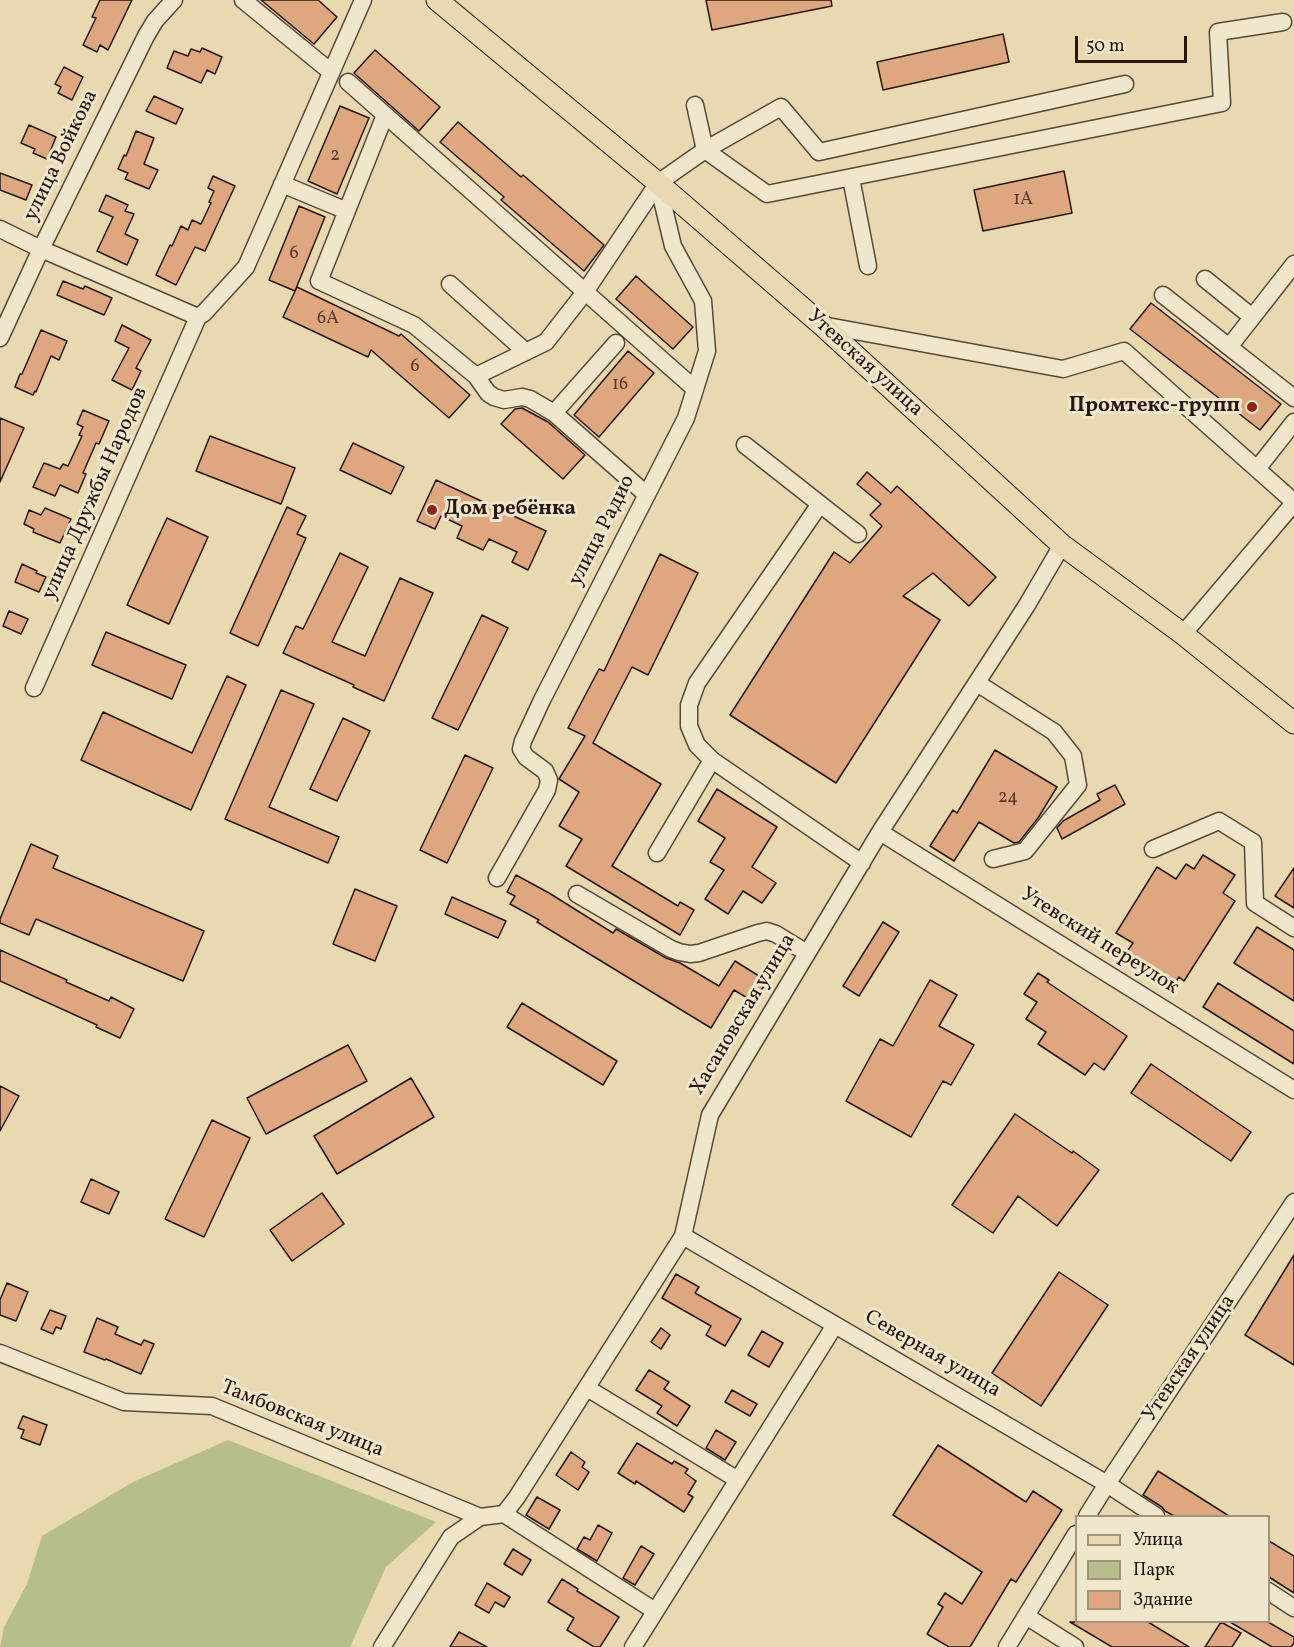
<!DOCTYPE html>
<meta charset="utf-8">
<style>
body{margin:0}
#map{position:relative;width:1294px;height:1647px;overflow:hidden;background:#e8d9b1;font-family:Vollkorn,serif}
canvas{display:block}
.legend{position:absolute;left:1075px;top:1515px;width:195px;height:108px;box-sizing:border-box;background:#f0e6cc;border:2px solid #a09380;margin:0;padding:8px 10px;list-style:none;font-size:18px;color:#29170f}
.legend li{display:flex;align-items:center;gap:12px;height:30px}
.legend b{width:30px;border:2px solid #a09380}
.scale{position:absolute;left:1075px;top:36px;width:112px;height:27px;box-sizing:border-box;border:3px solid #29170f;border-top:0;padding-left:8px;font-size:18px;line-height:21px;white-space:nowrap;color:#29170f;-webkit-text-stroke:4px #f0e6cc;paint-order:stroke}
</style>
<div id="map">
<canvas width="1294" height="1647"></canvas>
<ul class="legend">
<li><b style="height:8px;background:#e8d9b1"></b>Улица</li>
<li><b style="height:16px;background:#b6bf8c"></b>Парк</li>
<li><b style="height:16px;background:#dea780"></b>Здание</li>
</ul>
<div class="scale">50 m</div>
</div>
<script>
const ctx = document.querySelector('canvas').getContext('2d');
ctx.lineJoin = 'round';
function fill(path, color) {
  ctx.fillStyle = color;
  ctx.fill(path, 'evenodd');
}
function shape(rows) {
  const path = new Path2D();
  for (const r of rows) {
    path.moveTo(r[0], r[1]);
    for (let i = 2; i < r.length; i += 2) path.lineTo(r[i], r[i + 1]);
  }
  return path;
}
function strokePath(path, color, width, dash) {
  ctx.strokeStyle = color;
  ctx.lineWidth = width;
  ctx.lineCap = dash ? 'butt' : 'round';
  ctx.setLineDash(dash || []);
  ctx.stroke(path);
}
function label(font, color, halo, rows, align = 'center') {
  ctx.font = font + ' Vollkorn,serif';
  ctx.lineWidth = 6;
  ctx.setLineDash([]);
  ctx.textBaseline = 'middle';
  ctx.strokeStyle = halo;
  ctx.fillStyle = color;
  for (const [text, x, y, turn = 0] of rows) {
    ctx.save();
    ctx.translate(x, y);
    ctx.rotate((+turn || 0) * Math.PI / 180);
    ctx.textAlign = isNaN(turn) ? turn : align;
    if (halo) ctx.strokeText(text, 0, 0);
    ctx.fillText(text, 0, 0);
    ctx.restore();
  }
}
const green = shape([
 [228,1440,436,1522,386,1567,350,1647,0,1647,4,1627,27,1584,42,1536,133,1482]
]);
const building = shape([
 [100,0,132,0,108,50,100,45,97,52,83,45,96,18,92,17,100,0],
 [261,0,318,0,337,17,314,44,261,0],
 [706,0,831,0,832,6,712,30,706,0],
 [1003,34,1009,62,883,90,877,62,1003,34],
 [202,48,222,57,215,74,207,70,201,83,167,68,174,51,188,56,191,49,200,52,202,48],
 [375,50,440,107,419,131,354,73,375,50],
 [64,67,83,77,72,100,58,93,61,87,55,84,64,67],
 [154,96,183,109,176,124,146,111,154,96],
 [340,106,369,118,337,194,308,181,340,106],
 [458,122,521,177,523,175,604,245,584,271,501,200,504,197,440,142,458,122],
 [29,125,56,137,47,159,33,153,35,149,21,143,29,125],
 [136,131,154,138,144,164,158,170,149,189,125,179,128,173,118,169,124,155,126,156,136,131],
 [1064,171,1072,213,983,231,974,190,1064,171],
 [0,173,32,185,26,200,0,190,0,173],
 [213,176,235,186,205,251,195,247,176,285,156,275,170,245,172,246,181,226,188,230,192,220,201,224,211,203,209,202,214,191,208,188,213,176],
 [106,195,128,205,125,211,134,214,125,234,138,240,127,265,97,251,113,217,99,211,106,195],
 [299,206,325,217,295,291,269,280,299,206],
 [636,276,693,327,673,349,616,299,636,276],
 [63,281,83,289,85,286,112,298,104,315,57,295,63,281],
 [297,287,399,336,401,334,470,395,449,418,371,350,368,357,283,317,297,287],
 [1151,303,1281,404,1260,430,1130,329,1151,303],
 [122,325,151,340,136,368,141,371,132,390,112,380,129,348,115,341,122,325],
 [41,330,67,341,59,360,51,356,36,392,35,391,33,395,15,387,20,374,22,374,41,330],
 [628,351,654,373,599,437,574,415,628,351],
 [522,408,548,422,585,455,563,479,501,424,515,409,522,408],
 [83,410,109,421,99,444,96,443,83,473,86,474,78,493,60,485,55,496,33,487,44,463,60,469,63,464,68,466,82,436,79,435,83,427,77,424,83,410],
 [0,418,24,428,0,482,0,418],
 [210,436,295,468,281,504,196,471,210,436],
 [353,443,404,467,391,494,340,470,353,443],
 [867,472,891,493,897,486,996,577,969,606,933,573,903,596,940,620,836,783,730,715,834,552,850,563,882,526,870,515,881,504,857,484,867,472],
 [436,480,546,531,528,570,512,562,517,552,489,539,483,550,457,538,462,526,441,516,435,529,417,521,436,480],
 [287,507,306,516,297,534,306,538,258,646,230,633,287,507],
 [45,508,71,519,60,543,33,532,34,529,24,524,29,510,41,515,45,508],
 [167,518,208,537,169,624,127,605,167,518],
 [340,553,368,567,332,642,365,656,400,578,433,593,384,701,353,687,354,685,283,653,296,626,303,629,340,553],
 [660,554,698,573,648,675,632,667,593,743,661,784,612,866,678,906,680,902,694,910,680,935,566,866,582,839,559,826,579,792,559,779,585,736,568,728,599,669,604,671,660,554],
 [22,564,37,571,36,573,46,577,39,592,15,582,22,564],
 [9,611,28,619,21,634,3,626,9,611],
 [482,615,508,628,458,730,432,718,482,615],
 [106,632,186,665,172,699,92,665,106,632],
 [227,676,246,685,191,810,81,760,103,712,192,753,227,676],
 [281,690,314,704,269,807,339,837,328,863,225,819,281,690],
 [343,718,370,731,337,801,310,789,343,718],
 [995,750,1057,787,1038,818,1019,842,1014,843,979,822,954,861,930,846,953,810,957,813,995,750],
 [465,755,493,768,447,863,420,850,465,755],
 [1115,785,1125,804,1062,839,1057,828,1063,821,1100,800,1097,794,1115,785],
 [717,789,777,827,752,867,776,883,762,903,743,891,728,914,705,899,724,870,710,862,725,838,698,821,717,789],
 [31,844,58,856,53,868,204,931,183,981,36,919,29,935,0,923,0,919,31,844],
 [1203,855,1235,875,1223,893,1235,901,1184,981,1179,977,1175,983,1126,953,1133,943,1116,933,1157,867,1176,879,1186,864,1194,869,1203,855],
 [1294,868,1294,908,1275,896,1294,868],
 [516,875,549,893,613,933,616,929,666,958,680,963,719,986,735,961,767,981,754,1002,734,990,711,1028,537,922,539,920,510,904,515,896,507,892,516,875],
 [355,889,397,906,375,961,333,944,355,889],
 [452,897,506,921,498,938,445,914,452,897],
 [883,922,899,932,859,996,843,986,883,922],
 [1257,927,1294,950,1294,1001,1234,963,1257,927],
 [0,950,67,980,66,982,109,1001,111,997,134,1009,120,1038,96,1027,97,1025,0,981,0,950],
 [1038,973,1049,980,1047,982,1127,1036,1104,1070,1094,1063,1085,1075,1038,1044,1046,1032,1026,1019,1037,1002,1024,994,1038,973],
 [930,980,957,995,939,1026,974,1045,951,1085,943,1081,911,1137,846,1101,880,1039,893,1046,930,980],
 [1218,983,1294,1031,1294,1064,1203,1007,1218,983],
 [522,1003,617,1061,603,1085,507,1027,522,1003],
 [348,1045,367,1081,266,1134,247,1098,348,1045],
 [1151,1064,1251,1132,1231,1161,1131,1093,1151,1064],
 [411,1078,434,1117,337,1174,314,1136,411,1078],
 [0,1086,19,1096,0,1131,0,1086],
 [1015,1114,1072,1153,1073,1151,1099,1170,1057,1226,1018,1196,993,1233,952,1205,1015,1114],
 [212,1120,250,1138,204,1237,165,1219,212,1120],
 [91,1179,119,1192,109,1214,81,1202,91,1179],
 [322,1193,344,1224,292,1261,270,1230,322,1193],
 [1294,1255,1294,1365,1245,1335,1294,1255],
 [1059,1272,1108,1305,1041,1406,992,1373,1059,1272],
 [676,1274,699,1287,695,1293,741,1319,725,1346,706,1335,711,1326,662,1298,676,1274],
 [7,1283,28,1292,16,1321,0,1315,0,1300,7,1283],
 [50,1310,66,1316,61,1329,56,1327,53,1334,41,1329,50,1310],
 [97,1318,118,1327,115,1334,141,1345,144,1340,154,1344,141,1374,106,1359,105,1360,84,1352,97,1318],
 [661,1328,670,1335,661,1349,651,1342,661,1328],
 [762,1331,783,1343,769,1367,748,1355,762,1331],
 [649,1370,669,1382,664,1389,690,1406,677,1426,657,1413,662,1406,636,1390,649,1370],
 [732,1390,757,1404,750,1416,725,1402,732,1390],
 [23,1416,47,1425,40,1445,21,1438,24,1430,18,1428,23,1416],
 [716,1430,736,1442,725,1460,706,1448,716,1430],
 [637,1443,672,1464,674,1461,688,1469,685,1473,696,1481,688,1494,693,1497,684,1512,636,1481,635,1484,618,1473,637,1443],
 [938,1445,1026,1502,1033,1491,1062,1510,1016,1582,1011,1579,970,1647,949,1647,927,1634,943,1607,938,1604,945,1593,962,1604,982,1572,893,1515,938,1445],
 [571,1452,585,1462,582,1467,589,1472,578,1490,556,1475,571,1452],
 [1158,1471,1229,1516,1174,1516,1165,1511,1162,1507,1143,1495,1158,1471],
 [537,1497,560,1510,549,1529,526,1515,537,1497],
 [598,1525,612,1533,597,1561,577,1549,584,1537,590,1540,598,1525],
 [1269,1541,1294,1556,1294,1593,1269,1577,1269,1541],
 [641,1546,654,1554,635,1585,623,1578,641,1546],
 [513,1549,531,1560,522,1575,504,1564,513,1549],
 [562,1579,578,1589,577,1591,619,1617,600,1647,594,1647,567,1630,574,1618,548,1602,562,1579],
 [487,1583,510,1597,504,1607,495,1602,489,1613,475,1605,487,1583],
 [1070,1622,1148,1622,1189,1647,1112,1647,1070,1622],
 [1221,1622,1241,1633,1232,1647,1205,1647,1221,1622],
 [1230,1622,1268,1622,1294,1637,1294,1643,1291,1647,1272,1647,1230,1622],
 [459,1632,487,1647,450,1647,459,1632]
]);
const minor = shape([
 [243,0,331,72],
 [348,82,695,389],
 [1125,84,819,152,781,107,705,150,767,194,1222,103,1218,32,1283,22],
 [385,115,319,281,414,325,476,376,488,393,494,397,504,400,522,397,530,399,554,413],
 [851,178,868,266],
 [282,184,347,211],
 [0,229,41,249,198,317,204,313,246,267,363,0],
 [1205,279,1252,317],
 [450,284,526,352],
 [1163,295,1294,398],
 [822,325,1063,369,1124,351,1294,502],
 [0,338,41,249,146,36,155,21,174,0],
 [616,343,554,413,647,495],
 [1229,347,1294,264],
 [476,376,546,342,585,292,658,183,705,150,695,105],
 [745,445,858,534],
 [1257,469,1294,422],
 [820,504,697,683,689,705,689,726,697,745,712,760,862,863],
 [1183,634,1294,503],
 [977,683,1054,732,1073,756,1078,785,1025,851,993,859],
 [34,688,198,317],
 [880,832,1294,1090],
 [1153,849,1219,821,1253,842,1255,903,1294,928],
 [657,853,712,760],
 [497,878,547,790,549,780,545,771,526,757,521,749,523,741,542,700,686,418,707,351,703,301,673,246,658,183],
 [577,894,671,949,679,952,690,954,699,953,758,933,767,931,776,934,807,953],
 [683,1236,1107,1484,1156,1516],
 [0,1353,124,1402,212,1406,480,1517],
 [587,1388,738,1480],
 [504,1514,655,1611],
 [1087,1516,1107,1484,1294,1202],
 [1268,1591,1294,1608],
 [1026,1616,1075,1647],
 [382,1647,451,1537,480,1517,504,1514,517,1497,683,1236,710,1115,880,832,1027,605,1062,545],
 [633,1647,835,1325],
 [1007,1647,1076,1534]
]);
const major = shape([
 [437,0,658,183,822,325,1062,545,1183,634,1294,723]
]);
const markers = [
 [1252,407,6,"#8f2418"],
 [432,510,6,"#8f2418"]
];
const numberNames = [
 ["2",335,157],
 ["1А",1023,201],
 ["6",294,255],
 ["6А",328,320],
 ["6",415,368],
 ["16",620,386],
 ["24",1008,799]
];
const streetNames = [
 ["улица Войкова",62,156,-64],
 ["Утевская улица",864,364,42],
 ["улица Дружбы Народов",96,494,-66],
 ["улица Радио",603,531,-63],
 ["Утевский переулок",1099,942,32],
 ["Хасановская улица",744,1015,-59],
 ["Северная улица",932,1355,30],
 ["Утевская улица",1190,1359,-56],
 ["Тамбовская улица",302,1420,22]
];
const poiNames = [
 ["Промтекс-групп",1240,407],
 ["Дом ребёнка",444,510,"left"]
];
fill(green, '#b6bf8c');
fill(building, '#dea780');
strokePath(building, '#29170f', 1.5);
strokePath(minor, '#594838', 19);
strokePath(major, '#29170f', 23);
strokePath(minor, '#f0e6cc', 16);
strokePath(major, '#e8d9b1', 21);
for (const [x, y, r, color] of markers) {
  const dot = new Path2D();
  dot.arc(x, y, r, 0, 2 * Math.PI);
  ctx.fillStyle = color;
  ctx.fill(dot);
  strokePath(dot, '#f0e6cc', 2);
}
label('18px', '#563b2b', null, numberNames);
label('21px', '#29170f', '#f0e6cc', streetNames);
label('bold 21px', '#29170f', '#f0e6cc', poiNames, 'right');
</script>
